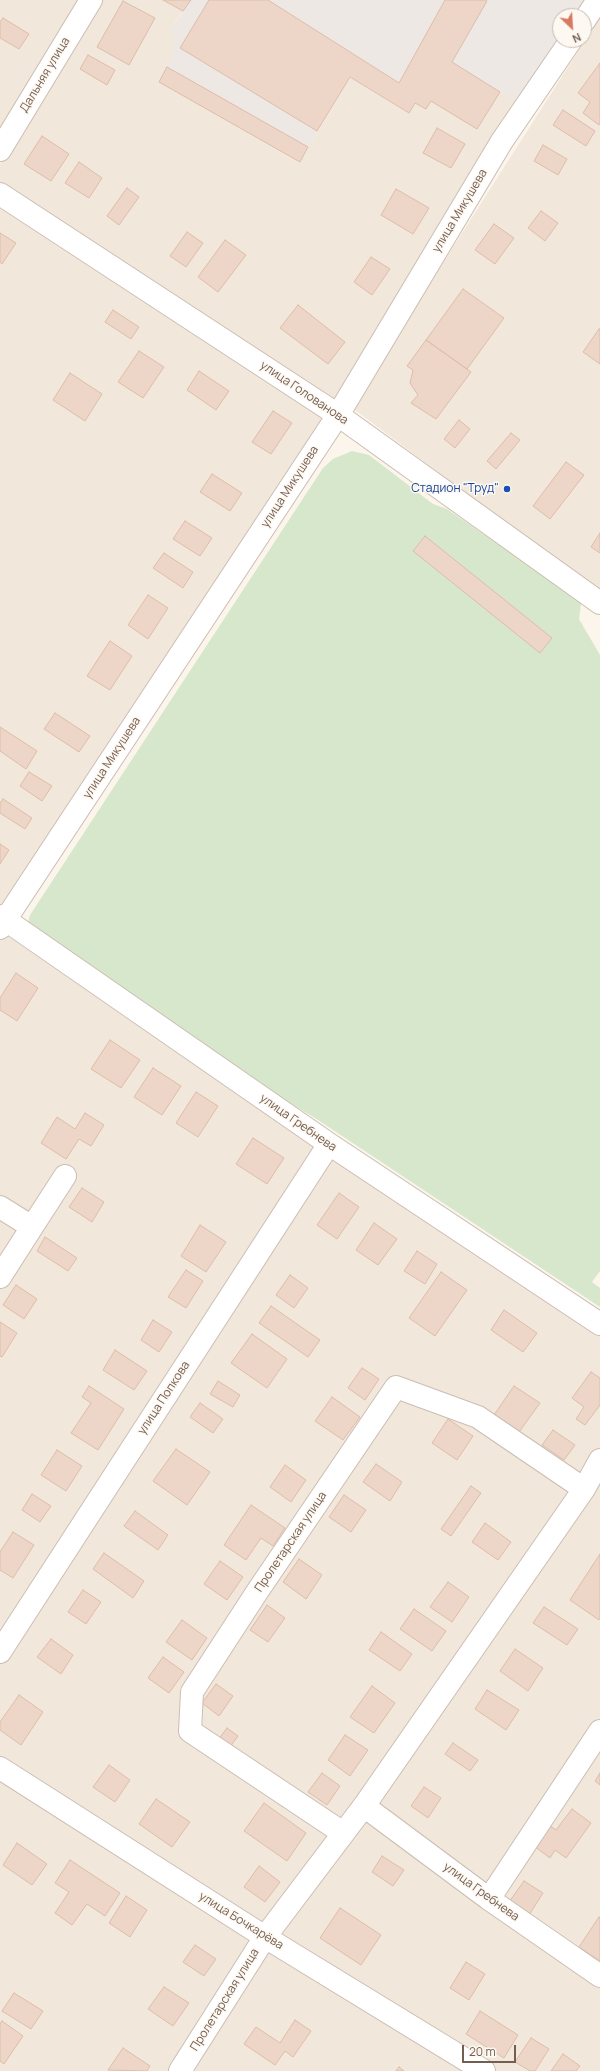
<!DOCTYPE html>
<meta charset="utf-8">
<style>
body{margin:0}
#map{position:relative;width:600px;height:2071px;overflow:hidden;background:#fbf5ec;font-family:Manrope,sans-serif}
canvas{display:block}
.north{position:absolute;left:552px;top:8px;width:40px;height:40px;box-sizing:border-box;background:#fdf9f2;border:1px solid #c6bbb2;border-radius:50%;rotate:155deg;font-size:11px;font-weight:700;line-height:16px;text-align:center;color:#745d51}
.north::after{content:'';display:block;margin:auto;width:14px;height:18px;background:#d67a60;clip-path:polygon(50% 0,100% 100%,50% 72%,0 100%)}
.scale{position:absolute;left:462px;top:2045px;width:54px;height:18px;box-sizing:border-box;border:2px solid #745d51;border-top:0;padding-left:5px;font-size:12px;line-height:14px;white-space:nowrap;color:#745d51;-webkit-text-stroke:3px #fdf9f2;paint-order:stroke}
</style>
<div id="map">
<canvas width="600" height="2071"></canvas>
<div class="north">N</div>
<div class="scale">20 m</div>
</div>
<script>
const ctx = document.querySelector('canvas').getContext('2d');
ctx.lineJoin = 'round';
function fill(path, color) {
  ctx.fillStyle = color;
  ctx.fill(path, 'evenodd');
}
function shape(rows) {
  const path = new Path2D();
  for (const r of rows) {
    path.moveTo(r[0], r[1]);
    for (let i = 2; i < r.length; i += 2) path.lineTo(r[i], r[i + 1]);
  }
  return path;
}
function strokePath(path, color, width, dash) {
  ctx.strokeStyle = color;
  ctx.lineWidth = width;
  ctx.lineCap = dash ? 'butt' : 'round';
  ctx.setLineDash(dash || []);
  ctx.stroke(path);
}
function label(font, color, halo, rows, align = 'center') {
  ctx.font = font + ' Manrope,sans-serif';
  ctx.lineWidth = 3;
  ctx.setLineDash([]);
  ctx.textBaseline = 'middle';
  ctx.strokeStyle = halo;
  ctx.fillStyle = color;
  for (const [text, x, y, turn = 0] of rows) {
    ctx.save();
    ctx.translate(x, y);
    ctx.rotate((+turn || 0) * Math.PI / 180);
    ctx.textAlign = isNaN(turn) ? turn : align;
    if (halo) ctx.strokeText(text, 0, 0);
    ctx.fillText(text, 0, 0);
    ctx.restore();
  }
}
const residential = shape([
 [0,0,85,0,0,142],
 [102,0,163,0,183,11,171,28,176,45,167,67,300,162,350,77,408,113,415,103,500,92,523,103,338,401,0,183,0,164],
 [600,17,600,593,351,407],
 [0,200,331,416,0,908],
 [5,924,325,1145,0,1648,0,1285,31,1223,0,1202,0,933],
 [329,1148,600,1329,600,1455,583,1485,479,1414,394,1385,190,1690,187,1732,339,1835,264,1933,0,1763,0,1660],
 [0,1209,28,1227,0,1271],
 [397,1390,477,1419,580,1490,343,1829,193,1730,196,1693],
 [600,1471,600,1973,368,1805],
 [0,1773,258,1938,169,2071,0,2071],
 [364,1809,600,1979,600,2071,492,2071,269,1935],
 [265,1942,471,2071,178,2071]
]);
const industrial = shape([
 [163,0,591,0,580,16,560,16,560,40,523,103,500,92,477,129,431,101,426,109,415,103,409,113,350,77,300,162,159,82,167,67,175,45,171,28,183,12]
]);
const green = shape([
 [352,451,369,455,433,504,447,509,574,597,582,597,579,619,600,655,600,1271,592,1282,600,1288,600,1307,318,1120,243,1074,28,922,30,915,323,468,333,459]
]);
const building = shape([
 [163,0,191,0,183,11,163,0],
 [209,0,268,0,399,83,445,0,485,0,487,1,452,62,500,92,477,129,431,101,426,109,415,103,409,113,350,77,317,131,180,48,209,0],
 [123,1,155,18,129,65,97,47,123,1],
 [3,18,29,34,19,49,0,38,0,22,3,18],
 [88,55,115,70,107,85,80,69,88,55],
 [600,63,600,123,599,125,583,113,590,102,578,93,600,63],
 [167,67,308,147,300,162,159,82,167,67],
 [563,110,595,131,586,146,553,125,563,110],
 [437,128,465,144,451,168,423,153,437,128],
 [42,136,69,154,51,181,24,164,42,136],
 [543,145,567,159,558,175,534,161,543,145],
 [79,162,102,178,89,198,65,183,79,162],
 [127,188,139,197,119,225,107,216,127,188],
 [396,189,429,208,413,234,381,215,396,189],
 [541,211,558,223,545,241,528,228,541,211],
 [494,224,514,238,495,264,475,250,494,224],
 [187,232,203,243,186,267,170,256,187,232],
 [0,233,16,243,2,264,0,262,0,233],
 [225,240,246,255,218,292,198,277,225,240],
 [371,257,390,269,372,295,354,282,371,257],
 [463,289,504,318,467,369,426,340,463,289],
 [298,305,345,342,328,364,280,328,298,305],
 [113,310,139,327,131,339,105,322,113,310],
 [599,329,600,329,600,364,583,352,599,329],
 [426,340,471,372,436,419,411,403,418,395,410,383,413,370,407,366,426,340],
 [139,351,164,367,143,398,118,382,139,351],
 [199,371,229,391,216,410,187,390,199,371],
 [70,373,102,394,85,421,53,400,70,373],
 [273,411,292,423,271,454,252,442,273,411],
 [459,420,470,429,455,448,444,439,459,420],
 [511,433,520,440,496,469,487,461,511,433],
 [566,462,584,475,550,519,533,506,566,462],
 [212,474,242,493,230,511,200,492,212,474],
 [185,521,212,538,200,556,173,539,185,521],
 [600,533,600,553,591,547,600,533],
 [425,536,552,638,540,653,413,551,425,536],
 [164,553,193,572,183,588,153,568,164,553],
 [148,595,168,608,148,639,128,625,148,595],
 [110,641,132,656,110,690,87,676,110,641],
 [55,713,90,736,79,752,44,729,55,713],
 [0,727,37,751,26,769,0,751,0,727],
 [29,772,52,786,42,801,20,786,29,772],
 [3,799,32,818,25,829,0,813,0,803,3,799],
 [0,844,9,850,0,864,0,844],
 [16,973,38,988,17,1021,0,1010,0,998,16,973],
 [110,1040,140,1060,121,1088,91,1069,110,1040],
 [153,1068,181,1086,162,1115,134,1097,153,1068],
 [196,1092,218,1106,198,1137,176,1123,196,1092],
 [85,1113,104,1125,91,1146,79,1139,66,1159,41,1143,57,1117,75,1129,85,1113],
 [253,1138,284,1158,267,1184,236,1164,253,1138],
 [82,1188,104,1202,92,1222,69,1207,82,1188],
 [339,1193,359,1207,337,1239,317,1225,339,1193],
 [374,1223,397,1239,378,1265,356,1250,374,1223],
 [200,1225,226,1242,206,1272,181,1256,200,1225],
 [45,1237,77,1258,68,1271,37,1251,45,1237],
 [417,1251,437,1264,425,1284,404,1271,417,1251],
 [186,1270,203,1281,186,1308,168,1297,186,1270],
 [441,1272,467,1290,435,1336,409,1318,441,1272],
 [290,1275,308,1288,294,1308,276,1295,290,1275],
 [16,1285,37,1299,24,1319,3,1305,16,1285],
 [271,1306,320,1340,308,1357,259,1323,271,1306],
 [504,1310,537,1333,523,1352,491,1330,504,1310],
 [153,1320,172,1332,159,1352,141,1340,153,1320],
 [0,1322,17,1333,2,1357,0,1356,0,1322],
 [252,1334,287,1359,267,1388,231,1363,252,1334],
 [115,1350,147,1371,134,1390,103,1370,115,1350],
 [362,1368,379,1379,365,1400,348,1388,362,1368],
 [591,1372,600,1378,600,1405,585,1425,576,1419,584,1407,572,1398,591,1372],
 [218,1381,240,1395,233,1407,210,1394,218,1381],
 [89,1386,124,1409,98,1450,71,1433,91,1403,82,1397,89,1386],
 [514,1386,540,1403,519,1432,494,1415,514,1386],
 [332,1397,360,1417,343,1440,315,1421,332,1397],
 [200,1403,223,1419,213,1433,190,1417,200,1403],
 [448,1419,473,1436,457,1460,432,1443,448,1419],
 [553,1430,575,1445,564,1460,542,1445,553,1430],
 [176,1449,210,1472,187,1505,153,1481,176,1449],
 [57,1450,82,1466,66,1491,41,1475,57,1450],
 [376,1464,402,1482,390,1501,363,1482,376,1464],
 [285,1465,306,1480,291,1502,270,1487,285,1465],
 [471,1486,481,1493,451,1536,441,1529,471,1486],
 [32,1494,51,1506,40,1522,22,1510,32,1494],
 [344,1495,366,1510,351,1532,329,1517,344,1495],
 [251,1505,285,1528,273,1546,261,1538,246,1560,224,1545,251,1505],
 [135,1511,168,1535,158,1550,124,1526,135,1511],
 [485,1523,511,1542,498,1560,472,1542,485,1523],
 [13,1532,34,1545,13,1578,0,1570,0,1552,13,1532],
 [104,1553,144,1581,133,1598,93,1569,104,1553],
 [600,1554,600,1618,599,1620,570,1600,600,1554],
 [299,1559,322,1575,306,1599,283,1582,299,1559],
 [220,1561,243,1577,227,1600,204,1584,220,1561],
 [448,1582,469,1597,452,1622,430,1607,448,1582],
 [83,1590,101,1602,86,1624,68,1612,83,1590],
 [267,1605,285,1618,268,1642,250,1630,267,1605],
 [544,1607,578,1629,567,1645,533,1623,544,1607],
 [414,1609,446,1631,432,1651,400,1629,414,1609],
 [182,1620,207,1638,192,1660,166,1642,182,1620],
 [381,1632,412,1654,400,1671,369,1650,381,1632],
 [51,1639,73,1655,61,1674,37,1657,51,1639],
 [515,1649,543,1668,528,1691,500,1671,515,1649],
 [163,1657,184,1672,169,1693,148,1678,163,1657],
 [216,1684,233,1696,219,1716,202,1703,216,1684],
 [372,1686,395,1703,374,1733,350,1717,372,1686],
 [487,1690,519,1710,506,1730,475,1709,487,1690],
 [19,1695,43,1712,21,1745,0,1730,0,1722,19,1695],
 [227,1728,238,1736,230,1747,218,1740,227,1728],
 [345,1735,368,1750,350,1776,328,1760,345,1735],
 [453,1743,478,1760,470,1771,445,1754,453,1743],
 [109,1765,130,1780,115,1802,93,1787,109,1765],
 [322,1773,340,1786,327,1805,308,1792,322,1773],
 [600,1773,600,1785,595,1781,600,1773],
 [424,1787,441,1798,428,1818,411,1806,424,1787],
 [156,1799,190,1822,172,1847,139,1824,156,1799],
 [264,1803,306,1833,287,1861,244,1831,264,1803],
 [572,1809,591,1823,566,1858,555,1850,550,1858,534,1846,549,1825,556,1830,572,1809],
 [17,1843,47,1864,32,1885,3,1865,17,1843],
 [382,1856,404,1870,393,1886,372,1872,382,1856],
 [70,1860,120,1893,105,1916,87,1904,72,1925,55,1913,69,1892,55,1883,70,1860],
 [259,1866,280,1882,265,1902,244,1887,259,1866],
 [524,1881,543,1893,529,1915,509,1902,524,1881],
 [126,1896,147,1910,130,1937,109,1923,126,1896],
 [340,1908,381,1935,361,1965,320,1938,340,1908],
 [599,1917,600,1918,600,1961,579,1947,599,1917],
 [195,1945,216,1959,204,1976,183,1962,195,1945],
 [466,1962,485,1974,469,2000,450,1988,466,1962],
 [164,1987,189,2003,173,2026,148,2009,164,1987],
 [14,1993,43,2011,31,2029,2,2011,14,1993],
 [480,2011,518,2035,504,2058,466,2034,480,2011],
 [295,2020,311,2031,293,2057,285,2051,275,2065,244,2044,256,2027,280,2043,295,2020],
 [2,2021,23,2036,4,2064,0,2061,0,2024,2,2021],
 [531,2038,549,2049,535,2071,530,2071,515,2062,531,2038],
 [123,2048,150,2066,147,2071,108,2070,123,2048],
 [563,2054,580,2066,576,2071,551,2071,563,2054],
 [399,2067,404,2071,396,2071,399,2067]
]);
const minor = shape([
 [584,21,598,0],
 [0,150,91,0],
 [0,194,338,415,600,603],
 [0,916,329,1144,600,1324],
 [0,928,338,415,502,141,571,40],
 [0,1207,32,1227,0,1277],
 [32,1227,65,1176],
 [0,1652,329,1144],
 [0,1768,265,1937,484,2071],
 [364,1806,489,1899,600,1976],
 [343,1833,190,1731,192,1692,257,1592,396,1387,478,1417,584,1489],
 [489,1899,600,1731],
 [180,2071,265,1937,364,1806,584,1489,600,1460]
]);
const markers = [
 [507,489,4,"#1a4fb4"]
];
const streetNames = [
 ["Дальняя улица",45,75,-59],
 ["улица Микушева",460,211,-59],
 ["улица Голованова",304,393,34],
 ["улица Микушева",290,487,-57],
 ["улица Микушева",112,758,-57],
 ["улица Гребнева",298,1123,35],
 ["улица Попкова",164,1398,-57],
 ["Пролетарская улица",291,1542,-56],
 ["улица Гребнева",481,1892,36],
 ["улица Бочкарёва",241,1921,32],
 ["Пролетарская улица",225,2000,-58]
];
const transitNames = [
 ["Стадион \"Труд\"",499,489]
];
fill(residential, '#f2e7db');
fill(industrial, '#ede8e4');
fill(green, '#d7e7cb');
fill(building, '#edd6c7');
strokePath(building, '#debda9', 1);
strokePath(minor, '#ccbdb2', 24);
strokePath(minor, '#fff', 22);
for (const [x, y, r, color] of markers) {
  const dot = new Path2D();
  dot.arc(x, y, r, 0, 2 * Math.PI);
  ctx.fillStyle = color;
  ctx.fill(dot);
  strokePath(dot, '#fdf9f2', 1.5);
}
label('12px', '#745d51', '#fdf9f2', streetNames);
label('12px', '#164399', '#fdf9f2', transitNames, 'right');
</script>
